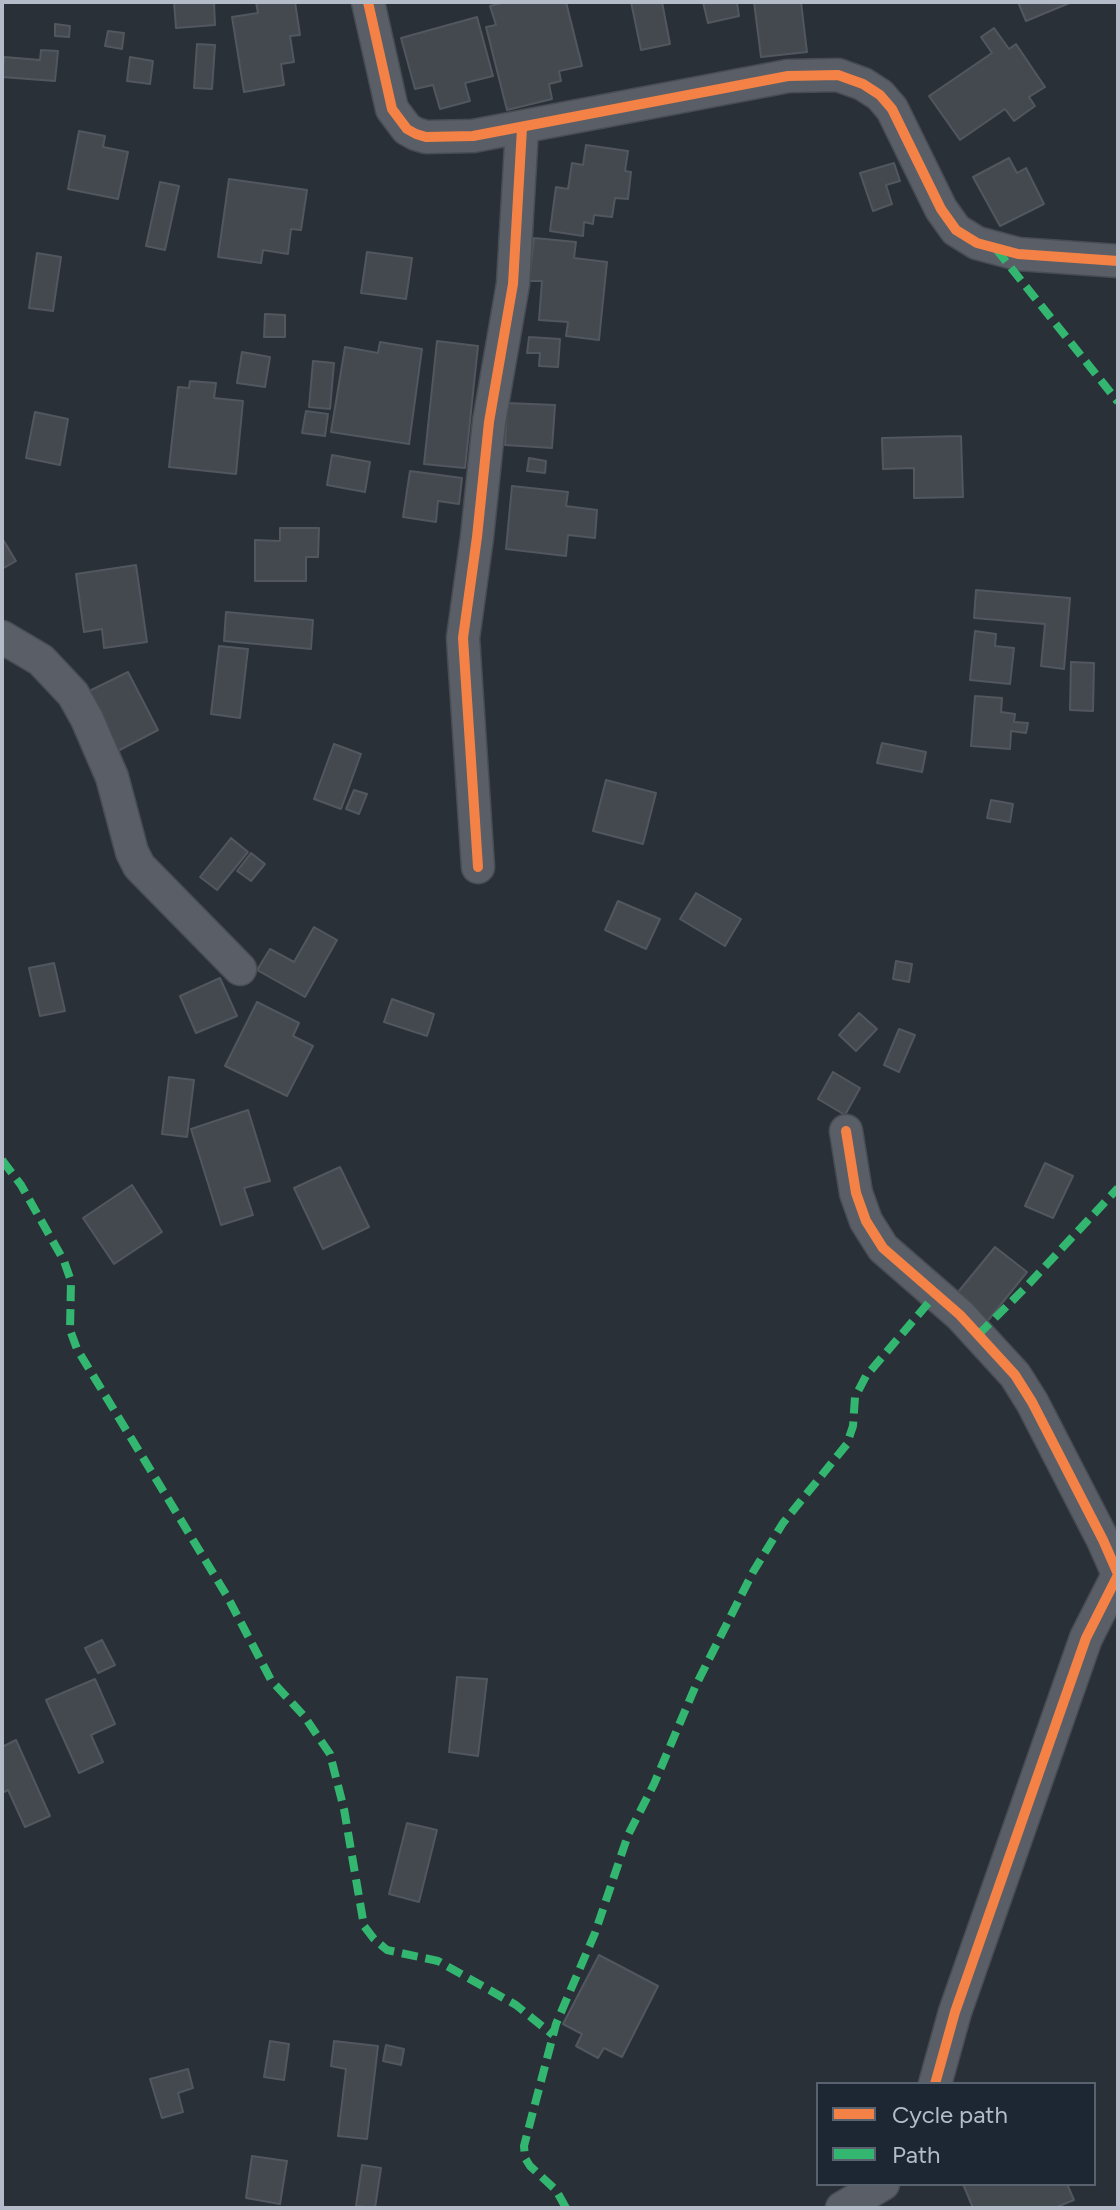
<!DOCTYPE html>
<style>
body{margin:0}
#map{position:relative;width:1120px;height:2210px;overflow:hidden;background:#2a3038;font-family:Figtree,sans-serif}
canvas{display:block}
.frame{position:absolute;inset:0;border:4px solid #b4bcc9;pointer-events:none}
.legend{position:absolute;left:816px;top:2082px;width:280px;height:104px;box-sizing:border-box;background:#1d2633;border:2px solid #59626f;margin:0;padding:10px 14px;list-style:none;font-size:24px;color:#b4bcc9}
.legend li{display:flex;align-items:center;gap:16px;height:40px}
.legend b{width:40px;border:2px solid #59626f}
</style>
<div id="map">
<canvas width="1120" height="2210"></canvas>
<div class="frame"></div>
<ul class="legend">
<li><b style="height:10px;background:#f48246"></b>Cycle path</li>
<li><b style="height:10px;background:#33b770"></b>Path</li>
</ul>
</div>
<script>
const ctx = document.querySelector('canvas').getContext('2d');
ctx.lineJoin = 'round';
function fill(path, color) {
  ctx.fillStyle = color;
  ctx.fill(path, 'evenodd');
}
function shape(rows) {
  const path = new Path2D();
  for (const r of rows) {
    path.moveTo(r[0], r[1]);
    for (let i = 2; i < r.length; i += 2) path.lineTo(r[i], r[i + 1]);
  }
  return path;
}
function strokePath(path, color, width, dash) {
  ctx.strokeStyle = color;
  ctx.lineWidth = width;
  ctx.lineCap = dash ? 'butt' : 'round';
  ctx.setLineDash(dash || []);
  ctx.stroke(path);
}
const building = shape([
 [174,2,214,2,215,25,176,28,174,2],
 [256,2,295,2,300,35,290,36,294,62,281,64,284,85,244,92,232,17,258,13,256,2],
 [506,2,566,2,582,66,559,71,561,81,549,84,552,99,507,110,486,27,496,25,490,6,506,2],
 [631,2,662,2,670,44,641,50,631,2],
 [703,2,739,2,737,3,739,16,708,23,703,2],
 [754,2,801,2,807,52,761,57,754,2],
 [1018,2,1072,2,1026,21,1018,2],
 [477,17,493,76,465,83,470,101,440,109,433,85,415,89,401,38,477,17],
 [55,24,70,26,69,37,55,36,55,24],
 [994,28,1009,49,1016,44,1045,87,1029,97,1035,106,1014,121,1005,109,960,140,929,96,992,53,981,37,994,28],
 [108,31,124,33,122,49,105,46,108,31],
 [197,44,215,45,212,89,194,88,197,44],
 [41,50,58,51,55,81,2,77,4,57,40,60,41,50],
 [130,57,153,61,150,84,127,81,130,57],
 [79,131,105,136,103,147,128,152,118,199,68,189,79,131],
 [586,145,628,151,625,171,631,172,628,199,615,198,612,217,594,215,593,224,584,222,583,236,550,231,556,187,568,189,572,163,583,165,586,145],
 [1009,158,1017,173,1026,168,1044,204,1000,226,973,177,1009,158],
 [894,163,900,181,886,185,892,204,873,211,860,173,894,163],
 [229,179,307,190,301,230,291,229,288,254,263,250,261,263,218,257,229,179],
 [160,182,179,186,165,250,146,246,160,182],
 [534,238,576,242,574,258,607,262,599,340,566,336,568,322,539,320,542,281,529,281,534,238],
 [367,252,412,258,406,299,361,293,367,252],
 [37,253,61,257,53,311,29,308,37,253],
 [265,314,285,315,285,337,264,337,265,314],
 [529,337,560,339,558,367,539,366,540,353,527,353,529,337],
 [437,341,478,346,465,468,424,464,437,341],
 [380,342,422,349,409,444,331,432,345,347,378,353,380,342],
 [242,352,270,357,265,387,237,383,242,352],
 [313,361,334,363,330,409,309,407,313,361],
 [190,381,216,383,214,398,243,401,236,474,169,467,178,387,189,388,190,381],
 [507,403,555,405,552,448,505,445,507,403],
 [306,411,328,414,325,436,302,433,306,411],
 [35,412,68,419,60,465,26,458,35,412],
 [961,436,963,497,914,498,914,468,883,469,882,438,961,436],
 [332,455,370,462,365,492,327,485,332,455],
 [529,458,546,461,545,473,527,471,529,458],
 [410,471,462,478,459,504,438,501,436,522,403,517,410,471],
 [512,486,568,492,566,506,597,510,595,538,568,535,566,556,506,549,512,486],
 [280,528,319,528,318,557,306,557,306,581,255,581,255,540,280,541,280,528],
 [2,538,16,561,2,569,2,538],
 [136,565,147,642,104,648,102,629,84,632,76,574,136,565],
 [976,590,1070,598,1064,669,1041,666,1045,624,974,618,976,590],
 [226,612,313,620,311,649,224,641,226,612],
 [975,631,996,634,995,646,1014,648,1010,684,970,680,975,631],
 [219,646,248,649,240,718,211,714,219,646],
 [1071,662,1094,663,1093,711,1070,710,1071,662],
 [128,672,158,730,112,754,81,695,128,672],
 [975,696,1002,698,1001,712,1015,714,1014,722,1028,723,1026,733,1011,731,1010,749,971,746,975,696],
 [882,743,926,752,922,772,877,763,882,743],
 [334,744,361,754,341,809,314,799,334,744],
 [606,780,656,793,643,844,593,831,606,780],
 [354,790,367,794,359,814,346,809,354,790],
 [991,800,1013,804,1010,822,987,818,991,800],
 [231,838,248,852,217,890,200,877,231,838],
 [251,853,265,864,251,881,237,871,251,853],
 [696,893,741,919,725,946,680,919,696,893],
 [618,901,660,919,646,949,605,930,618,901],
 [314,927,337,940,305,997,257,970,270,949,294,962,314,927],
 [896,961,912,964,909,982,893,979,896,961],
 [54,963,65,1011,40,1016,29,968,54,963],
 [220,978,237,1016,196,1033,180,996,220,978],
 [392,999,434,1014,427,1036,384,1022,392,999],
 [257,1002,299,1023,293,1036,313,1046,287,1096,225,1066,257,1002],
 [859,1013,877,1029,856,1051,839,1035,859,1013],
 [899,1029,915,1035,899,1072,884,1065,899,1029],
 [833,1072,860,1088,845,1115,818,1099,833,1072],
 [169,1077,194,1080,187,1137,162,1134,169,1077],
 [248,1110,270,1181,244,1188,253,1215,221,1225,191,1129,248,1110],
 [1045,1163,1073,1176,1053,1218,1025,1206,1045,1163],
 [340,1167,369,1227,323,1249,294,1188,340,1167],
 [132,1185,162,1232,114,1264,83,1218,132,1185],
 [995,1247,1027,1272,986,1323,954,1297,995,1247],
 [102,1640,115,1665,98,1673,85,1648,102,1640],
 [457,1677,487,1679,478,1756,449,1752,457,1677],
 [95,1679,115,1724,91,1735,103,1762,79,1773,46,1700,95,1679],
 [16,1740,50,1816,25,1827,8,1790,2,1793,2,1747,16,1740],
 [407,1823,437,1830,419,1902,389,1894,407,1823],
 [599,1955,658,1986,622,2057,604,2048,598,2058,576,2046,582,2034,563,2024,599,1955],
 [270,2041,289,2044,284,2080,264,2077,270,2041],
 [334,2041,378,2046,367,2139,338,2136,346,2069,331,2066,334,2041],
 [386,2045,404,2049,401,2065,383,2061,386,2045],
 [188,2069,193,2088,178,2093,183,2112,162,2118,150,2079,188,2069],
 [252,2156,287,2161,280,2204,246,2198,252,2156],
 [362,2165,381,2168,375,2208,356,2206,362,2165],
 [963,2184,1067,2184,1074,2200,1054,2208,973,2208,963,2184]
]);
const street = shape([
 [368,2,392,109,407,129,416,134,426,137,473,136,788,76,838,75,863,84,880,95,892,109,941,209,956,230,977,243,1018,254,1118,261],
 [2,637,41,660,73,694,87,719,112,777,132,852,139,866,240,969],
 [478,867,463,638,477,537,489,422,513,284,522,128],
 [846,1131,856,1193,866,1221,883,1248,960,1315,1015,1375,1032,1402,1103,1540,1118,1574],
 [935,2084,955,2012,1086,1638,1118,1575],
 [842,2208,883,2184]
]);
const quiet = shape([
 [996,249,1118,402],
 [2,1160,21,1185,64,1261,71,1281,70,1330,77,1349,227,1596,271,1680,304,1716,330,1754,344,1809,364,1926,374,1939,387,1950,438,1961,516,2005,553,2035],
 [978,1335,1025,1288,1118,1188],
 [566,2208,556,2190,530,2166,525,2158,524,2146,556,2024,595,1933,628,1835,654,1784,696,1685,753,1572,783,1523,847,1444,853,1426,855,1397,866,1376,936,1294]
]);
const cycleway = shape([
 [368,2,392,109,407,129,416,134,426,137,473,136,788,76,838,75,863,84,880,95,892,109,941,209,956,230,977,243,1018,254,1118,261],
 [478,867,463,638,477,537,489,422,513,284,522,128],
 [846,1131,856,1193,866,1221,883,1248,960,1315,1015,1375,1032,1402,1103,1540,1118,1574],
 [935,2084,955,2012,1086,1638,1118,1575]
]);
fill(building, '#444950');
strokePath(building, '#52575f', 2);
strokePath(street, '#484c53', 35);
strokePath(street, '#5a5e66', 32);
strokePath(quiet, '#33b770', 8, [16, 8]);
strokePath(cycleway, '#f48246', 10);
</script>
